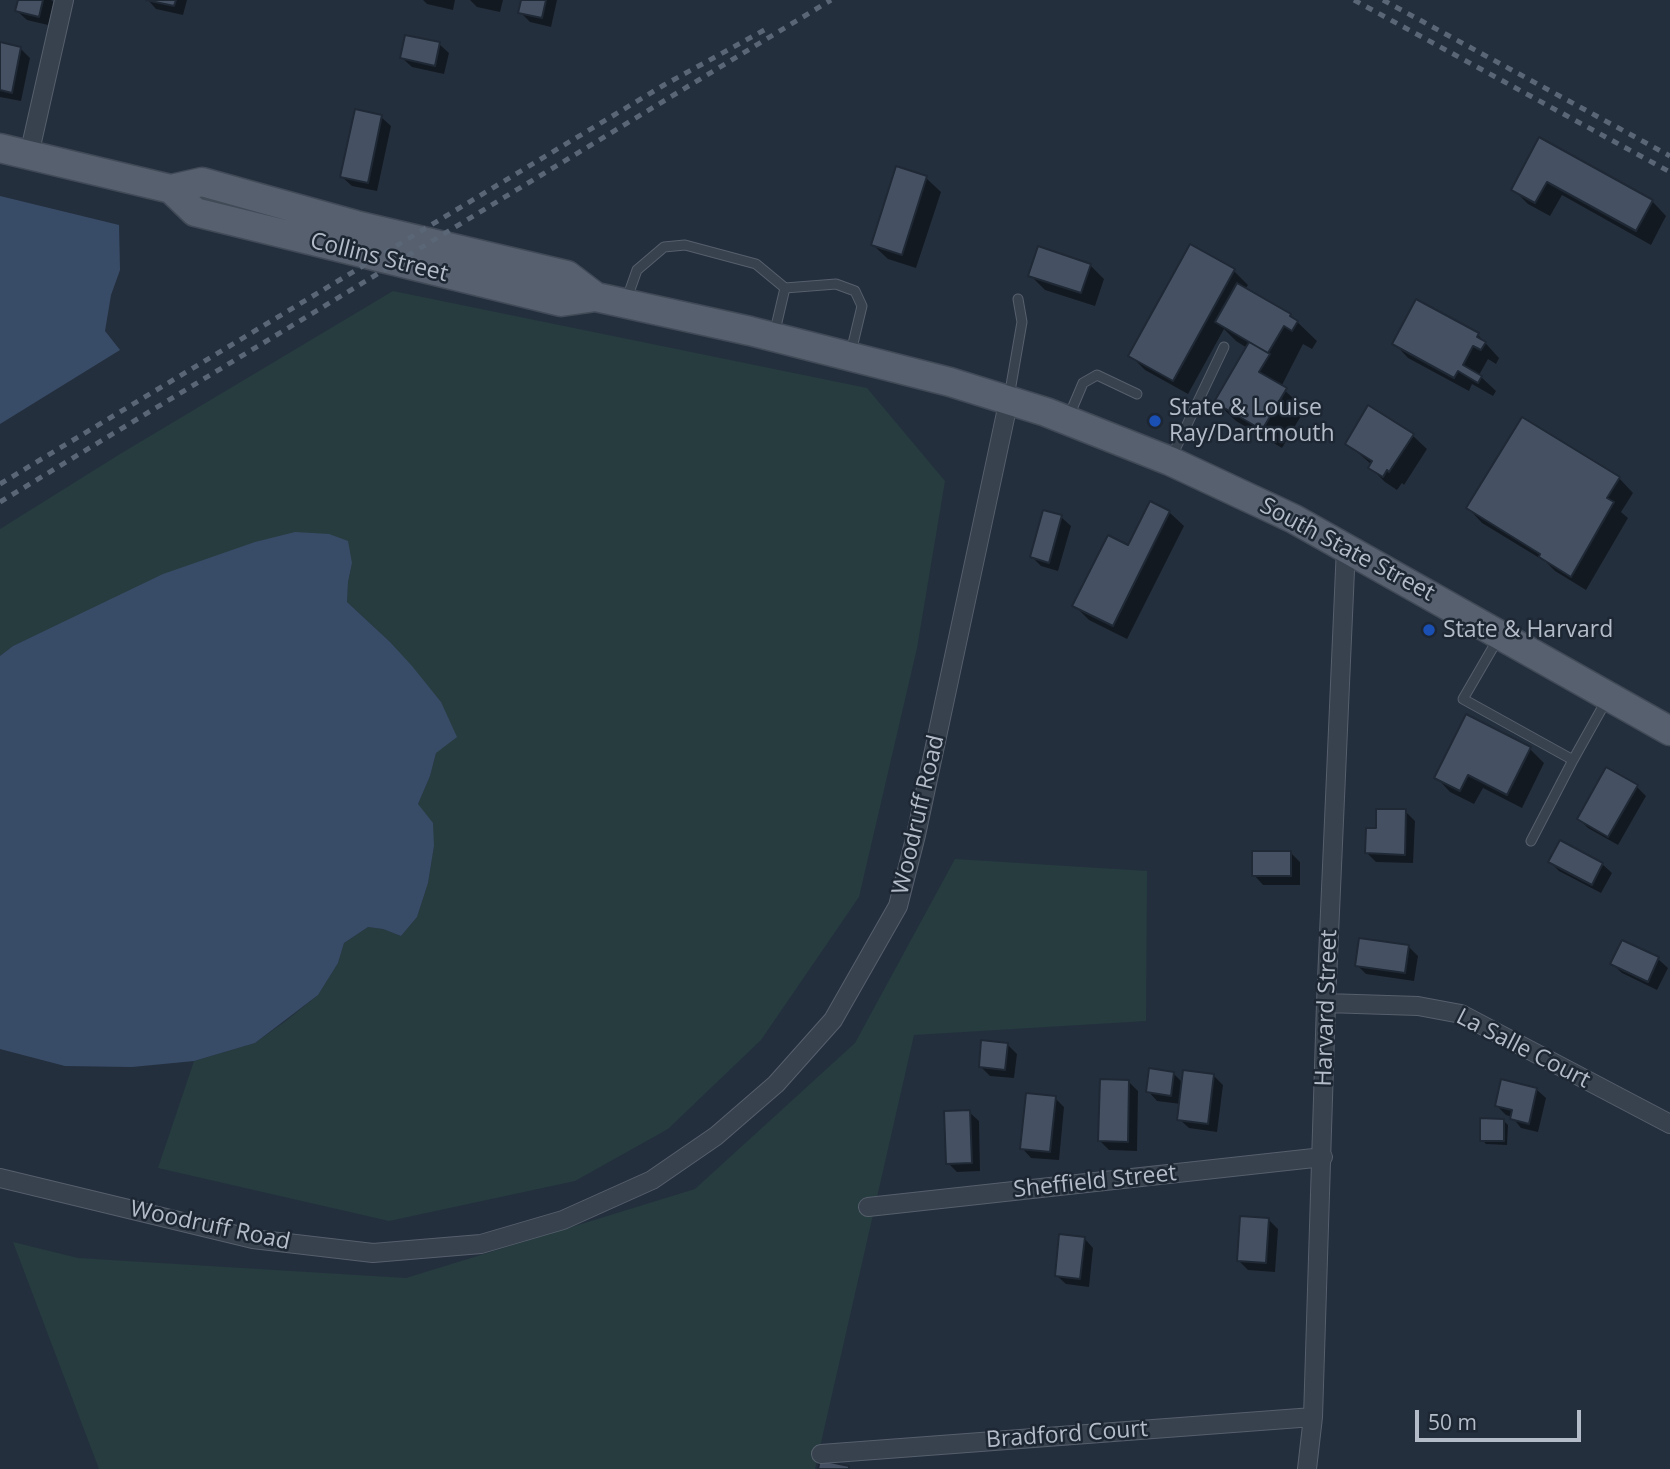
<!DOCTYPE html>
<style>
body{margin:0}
#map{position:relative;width:1670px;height:1469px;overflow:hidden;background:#242f3e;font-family:"Open Sans",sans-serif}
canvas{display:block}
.scale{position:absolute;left:1415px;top:1410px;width:166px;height:32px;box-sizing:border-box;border:4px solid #b4bcc9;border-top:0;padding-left:9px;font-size:21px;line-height:24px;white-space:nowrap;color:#b4bcc9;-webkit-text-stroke:5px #1d2633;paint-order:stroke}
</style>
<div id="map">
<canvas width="1670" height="1469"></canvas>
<div class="scale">50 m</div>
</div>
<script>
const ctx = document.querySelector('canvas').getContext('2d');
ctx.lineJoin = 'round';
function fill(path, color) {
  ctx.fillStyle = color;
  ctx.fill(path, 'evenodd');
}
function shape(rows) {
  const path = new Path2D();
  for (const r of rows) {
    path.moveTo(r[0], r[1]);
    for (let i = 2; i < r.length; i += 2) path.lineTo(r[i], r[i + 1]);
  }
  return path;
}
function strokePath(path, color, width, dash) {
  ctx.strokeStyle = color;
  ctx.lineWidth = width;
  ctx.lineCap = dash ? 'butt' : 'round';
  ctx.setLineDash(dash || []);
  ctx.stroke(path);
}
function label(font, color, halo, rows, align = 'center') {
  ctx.font = font + ' "Open Sans",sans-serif';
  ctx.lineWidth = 5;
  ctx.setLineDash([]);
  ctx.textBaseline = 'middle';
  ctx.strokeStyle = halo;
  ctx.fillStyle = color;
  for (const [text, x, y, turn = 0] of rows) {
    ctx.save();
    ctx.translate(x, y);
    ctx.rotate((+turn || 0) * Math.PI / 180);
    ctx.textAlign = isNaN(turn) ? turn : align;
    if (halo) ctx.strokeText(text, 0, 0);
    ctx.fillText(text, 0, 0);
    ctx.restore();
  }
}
const green = shape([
 [393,291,867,388,945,481,917,648,859,897,761,1040,668,1129,575,1181,389,1221,158,1168,194,1061,255,1043,287,1020,318,995,338,963,344,943,368,927,383,929,401,936,417,917,428,883,434,846,418,804,430,776,436,753,441,702,390,642,347,602,348,582,352,563,50,629,13,646,0,656,0,529,120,454],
 [955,859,1147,871,1146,1021,914,1035,815,1469,99,1469,13,1242,78,1258,406,1278,695,1189,855,1043]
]);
const water = shape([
 [0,196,119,225,120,270,111,295,105,331,120,350,0,424],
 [295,532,329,534,348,541,352,563,348,582,347,602,390,642,412,666,441,702,457,737,436,753,430,776,418,804,433,823,434,846,428,883,417,917,401,936,383,929,368,927,344,943,338,963,318,995,255,1043,194,1061,132,1067,65,1066,0,1049,0,656,13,646,163,574,255,542]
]);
const shadow = shape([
 [20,0,51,0,54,2,48,25,27,20,17,11],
 [148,0,187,0,183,15,156,9],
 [423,0,455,0,453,10,427,4],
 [470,0,503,0,500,12,477,7],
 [523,0,557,0,551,27,530,22,520,12],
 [0,44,21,49,30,58,21,101,0,97],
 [439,44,449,53,444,74,412,67,402,58],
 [381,117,391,126,377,191,352,186,342,177],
 [1540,139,1652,201,1666,216,1651,245,1562,195,1550,216,1528,204,1513,189],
 [926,178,941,192,916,268,888,259,873,245],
 [1090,265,1104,279,1095,306,1045,290,1030,275],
 [1234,271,1248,285,1245,289,1290,315,1317,341,1312,349,1303,344,1281,387,1305,409,1282,448,1236,421,1216,402,1247,348,1236,341,1224,329,1188,394,1145,370,1131,356],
 [1478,335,1499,358,1496,364,1488,359,1479,375,1496,391,1493,396,1472,384,1469,391,1408,358,1394,343],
 [1412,435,1427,449,1404,485,1402,483,1397,490,1385,482,1370,467,1372,465,1347,443],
 [1619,478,1633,493,1621,512,1628,518,1586,590,1555,571,1546,562,1482,523,1468,508],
 [1169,512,1184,526,1127,639,1089,620,1074,605],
 [1061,517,1071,526,1058,571,1041,566,1032,557],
 [1530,749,1544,763,1522,808,1483,788,1474,804,1450,792,1436,777],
 [1637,787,1646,796,1618,845,1588,828,1579,819],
 [1405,811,1415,821,1413,863,1376,862,1367,853,1377,830],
 [1291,853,1300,862,1300,885,1263,885,1254,875],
 [1550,862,1602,864,1612,873,1601,893,1559,871],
 [1623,942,1658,959,1668,968,1657,990,1622,973,1612,964],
 [1409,947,1418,956,1414,981,1366,974,1357,965],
 [1007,1044,1017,1054,1014,1078,990,1076,981,1067],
 [1173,1073,1183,1083,1213,1075,1223,1085,1217,1132,1189,1128,1179,1119,1181,1104,1157,1101,1148,1091],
 [1129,1082,1138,1091,1137,1151,1109,1150,1100,1141],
 [1536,1089,1546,1098,1538,1132,1521,1128,1512,1117,1506,1115,1497,1106],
 [1055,1098,1064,1107,1059,1160,1031,1158,1022,1148],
 [969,1112,979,1121,980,1171,957,1172,948,1163],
 [1503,1120,1508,1125,1507,1145,1486,1144,1482,1140],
 [1269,1220,1278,1229,1275,1272,1248,1270,1239,1261],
 [1084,1238,1093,1248,1089,1287,1066,1284,1056,1275]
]);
const building = shape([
 [18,0,43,0,39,17,15,11,18,0],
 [146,0,176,0,174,6,146,0],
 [521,0,546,0,542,18,518,13,521,0],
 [405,35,440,42,435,66,400,58,405,35],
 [0,42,21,47,12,93,0,90,0,42],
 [355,109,382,115,368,183,340,177,355,109],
 [1539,137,1653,200,1636,231,1547,182,1535,203,1511,190,1539,137],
 [896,166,927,176,902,255,871,245,896,166],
 [1190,244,1235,269,1173,381,1128,356,1190,244],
 [1038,246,1091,264,1081,293,1028,276,1038,246],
 [1237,283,1291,314,1290,316,1298,321,1292,331,1284,326,1268,353,1215,322,1237,283],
 [1416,299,1479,333,1477,337,1486,342,1481,350,1473,346,1463,365,1482,376,1478,383,1458,371,1454,378,1392,344,1416,299],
 [1249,342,1270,354,1259,372,1287,388,1262,430,1214,402,1249,342],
 [1368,405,1414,434,1389,472,1387,470,1383,477,1368,468,1372,461,1345,444,1368,405],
 [1522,417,1620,477,1607,498,1614,502,1571,577,1539,557,1540,554,1466,508,1522,417],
 [1150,501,1170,511,1113,626,1072,606,1108,535,1128,545,1150,501],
 [1043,510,1062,515,1049,563,1030,557,1043,510],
 [1466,714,1531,747,1507,795,1468,775,1460,791,1434,778,1466,714],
 [1606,767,1638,785,1608,837,1577,819,1606,767],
 [1376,809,1406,809,1405,855,1365,853,1366,828,1376,828,1376,809],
 [1560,840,1603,863,1592,885,1548,862,1560,840],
 [1252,851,1291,851,1291,876,1252,876,1252,851],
 [1359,938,1409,945,1405,973,1355,966,1359,938],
 [1622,940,1659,957,1648,982,1610,964,1622,940],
 [981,1040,1008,1043,1005,1070,979,1067,981,1040],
 [1149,1068,1174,1072,1171,1096,1146,1092,1149,1068],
 [1183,1070,1214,1074,1208,1124,1177,1120,1183,1070],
 [1100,1079,1129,1080,1128,1142,1098,1141,1100,1079],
 [1501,1079,1537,1088,1529,1124,1510,1119,1512,1110,1495,1106,1501,1079],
 [1026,1093,1056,1096,1050,1152,1020,1149,1026,1093],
 [970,1110,972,1163,946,1164,944,1111,970,1110],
 [1480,1118,1504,1119,1504,1141,1480,1141,1480,1118],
 [1240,1216,1269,1218,1266,1263,1237,1261,1240,1216],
 [1059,1234,1085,1237,1080,1279,1055,1276,1059,1234],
 [820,1460,849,1466,849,1469,818,1469,820,1460]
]);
const service = shape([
 [785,288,836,284,855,291,862,306,851,352],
 [626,301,637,270,664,247,685,245,756,264,785,288,774,335],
 [1009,397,1022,322,1018,299],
 [1069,416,1083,383,1097,375,1137,394],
 [1172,456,1224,347],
 [1499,637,1463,699,1573,760,1531,841],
 [1573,760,1606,701]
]);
const minor = shape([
 [29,155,64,0],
 [1326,1003,1418,1006,1461,1014,1670,1124],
 [0,1178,253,1239,373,1253,481,1244,563,1220,652,1180,716,1136,776,1084,833,1020,898,906,916,835,1009,399],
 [868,1207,1323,1157],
 [821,1454,1313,1417],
 [1307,1469,1313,1417,1326,1003,1346,547]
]);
const primary = shape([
 [0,148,171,189,202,182,356,225,567,275,596,297],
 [171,189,195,212,561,302,596,297,750,331,950,382,1046,412,1170,461,1294,519,1670,731]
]);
const rail = shape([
 [1354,0,1670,172],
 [1383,0,1670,156],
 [0,484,664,85,768,28],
 [0,502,831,0]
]);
const markers = [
 [1155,421,7,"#1a4fb4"],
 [1429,630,7,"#1a4fb4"]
];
const streetNames = [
 ["Collins Street",379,258,14],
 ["South State Street",1347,550,28],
 ["Woodruff Road",919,815,-77],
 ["Harvard Street",1327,1008,-88],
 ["La Salle Court",1523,1049,27],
 ["Sheffield Street",1095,1182,-6],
 ["Woodruff Road",210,1226,12],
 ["Bradford Court",1067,1435,-4]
];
const poiNames = [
 ["State & Louise",1169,408],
 ["Ray/Dartmouth",1169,434],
 ["State & Harvard",1443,630]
];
fill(green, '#263c3f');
fill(water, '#394c67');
fill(shadow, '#0007');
fill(building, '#455162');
strokePath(building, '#1f2835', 2);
strokePath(service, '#565f6c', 11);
strokePath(minor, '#565f6c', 20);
strokePath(primary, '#414a57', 31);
strokePath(service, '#38414e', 9);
strokePath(minor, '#38414e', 18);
strokePath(primary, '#56606e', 28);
strokePath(rail, '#5a6575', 5, [7, 7]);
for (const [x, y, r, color] of markers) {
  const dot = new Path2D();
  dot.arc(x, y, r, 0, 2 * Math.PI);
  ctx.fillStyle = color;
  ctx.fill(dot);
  strokePath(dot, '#1d2633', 2.5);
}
label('23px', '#b4bcc9', '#1d2633', streetNames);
label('23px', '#b4bcc9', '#1d2633', poiNames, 'left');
</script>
